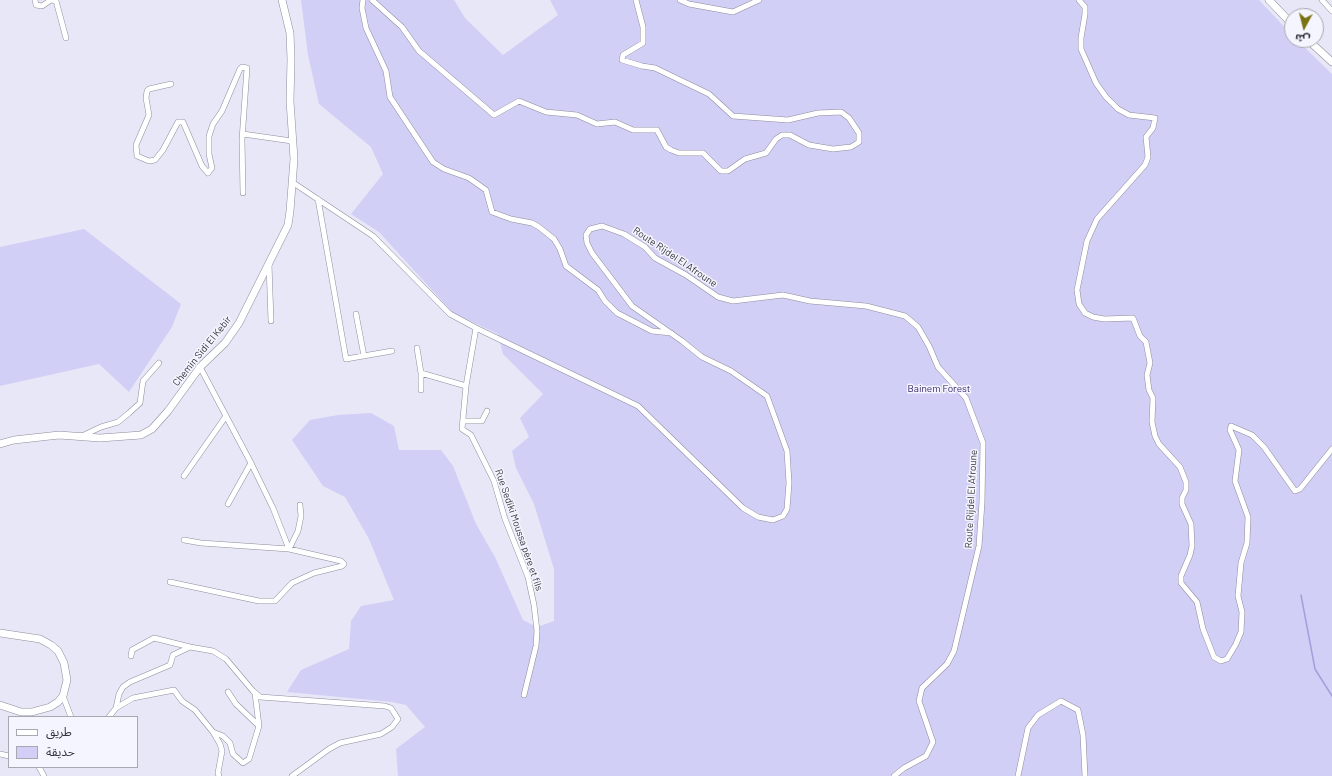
<!DOCTYPE html>
<meta charset="utf-8">
<style>
body{margin:0}
#map{position:relative;width:1332px;height:776px;overflow:hidden;background:#e8e7f7;font-family:Barlow,"Noto Sans Arabic",sans-serif}
canvas{display:block}
.legend{position:absolute;left:8px;top:716px;width:130px;height:52px;box-sizing:border-box;background:#f5f5ff;border:1px solid #a8a8b0;margin:0;padding:5px 7px;list-style:none;font-size:12px;color:#34343a}
.legend li{display:flex;align-items:center;gap:8px;height:20px}
.legend b{width:20px;border:1px solid #a8a8b0}
.north{position:absolute;left:1284px;top:8px;width:40px;height:40px;box-sizing:border-box;background:#f5f5ff;border:1px solid #a8a8b0;border-radius:50%;rotate:187deg;font-size:11px;font-weight:700;line-height:16px;text-align:center;color:#34343a}
.north::after{content:'';display:block;margin:auto;width:14px;height:18px;background:#7a7111;clip-path:polygon(50% 0,100% 100%,50% 72%,0 100%)}
</style>
<div id="map">
<canvas width="1332" height="776"></canvas>
<ul class="legend">
<li><b style="height:5px;background:#fff"></b>طريق</li>
<li><b style="height:11px;background:#d1cff5"></b>حديقة</li>
</ul>
<div class="north">ش</div>
</div>
<script>
const ctx = document.querySelector('canvas').getContext('2d');
ctx.lineJoin = 'round';
function fill(path, color) {
  ctx.fillStyle = color;
  ctx.fill(path, 'evenodd');
}
function shape(rows) {
  const path = new Path2D();
  for (const r of rows) {
    path.moveTo(r[0], r[1]);
    for (let i = 2; i < r.length; i += 2) path.lineTo(r[i], r[i + 1]);
  }
  return path;
}
function strokePath(path, color, width, dash) {
  ctx.strokeStyle = color;
  ctx.lineWidth = width;
  ctx.lineCap = dash ? 'butt' : 'round';
  ctx.setLineDash(dash || []);
  ctx.stroke(path);
}
function label(font, color, halo, rows, align = 'center') {
  ctx.font = font + ' Barlow,sans-serif';
  ctx.lineWidth = 3;
  ctx.setLineDash([]);
  ctx.textBaseline = 'middle';
  ctx.strokeStyle = halo;
  ctx.fillStyle = color;
  for (const [text, x, y, turn = 0] of rows) {
    ctx.save();
    ctx.translate(x, y);
    ctx.rotate((+turn || 0) * Math.PI / 180);
    ctx.textAlign = isNaN(turn) ? turn : align;
    if (halo) ctx.strokeText(text, 0, 0);
    ctx.fillText(text, 0, 0);
    ctx.restore();
  }
}
const green = shape([
 [301,0,454,0,465,18,503,55,558,15,550,0,1259,0,1292,35,1292,40,1297,40,1332,74,1332,776,398,776,396,749,425,727,406,705,392,702,287,692,301,670,349,649,351,621,361,606,394,600,369,539,345,497,323,486,292,440,310,420,338,415,371,413,394,426,399,450,441,450,453,466,476,524,495,557,523,620,537,627,554,621,554,569,534,504,516,468,512,451,529,437,520,418,543,394,503,354,498,334,453,313,379,232,351,214,383,174,371,147,319,104,308,55],
 [84,229,181,304,172,327,129,392,99,364,0,386,0,247]
]);
const stream = shape([
 [1301,595,1315,669,1332,696]
]);
const minor = shape([
 [35,0,36,5,42,6,51,0],
 [52,0,56,1,66,38],
 [363,0,362,8,366,28,386,71,390,97,433,162,444,169,469,178,486,190,492,212,511,219,532,223,539,227,554,239,560,249,566,266,598,290,605,301,617,313,652,331,671,333],
 [372,0,402,27,419,51,494,115,519,101,546,112,577,115,597,124,615,122,633,130,657,130,666,147,671,150,679,153,703,153,721,171,728,171,745,159,766,153,776,139,782,135,790,135,809,145,833,149,851,147,859,142,859,133,849,118,841,112,818,113,788,120,733,116,709,94,655,68,642,66,622,60,623,55,643,43,643,27,636,0],
 [680,0,689,4,733,12,759,0],
 [1079,0,1085,7,1085,14,1081,38,1081,49,1096,83,1106,97,1118,109,1129,115,1155,118,1153,128,1146,137,1148,157,1145,165,1097,219,1087,241,1077,290,1079,304,1085,313,1093,317,1104,319,1133,318,1140,336,1146,342,1150,363,1147,375,1149,390,1153,398,1152,422,1155,436,1159,444,1180,467,1186,482,1186,490,1182,498,1182,504,1191,524,1192,546,1190,555,1181,576,1181,583,1197,602,1203,629,1214,657,1221,661,1227,659,1236,644,1241,632,1242,612,1238,596,1241,563,1247,543,1248,517,1235,481,1239,450,1230,430,1231,426,1252,435,1264,447,1295,491,1300,489,1332,449],
 [1322,0,1332,11],
 [171,84,149,89,147,91,146,98,149,115,136,145,137,156,149,161,155,160,163,150,178,122,183,122,202,166,208,173,212,168,209,154,209,136,213,124,222,111,240,69,242,67,247,68,242,140,243,193],
 [243,134,292,141],
 [292,182,373,236,450,314,476,328,466,386,462,429,471,435,494,481,505,519,528,577,534,605,537,631,536,646,524,695],
 [318,199,346,359,392,351],
 [269,264,271,321],
 [356,314,364,356],
 [476,328,638,406,743,508,758,517,773,520,783,516,787,509,789,483,787,451,767,396,731,371,702,357,682,341,632,306,592,253,587,243,586,235,590,229,602,226,624,234,645,247,655,258,686,275,718,297,733,301,783,295,810,301,866,306,905,316,918,327,929,346,938,367,966,398,983,443,982,502,979,546,954,651,947,664,922,688,919,701,933,742,926,756,904,768,894,776],
 [417,348,421,373,421,390],
 [200,367,251,463,273,508,289,549],
 [421,373,466,386],
 [463,421,482,421,487,411],
 [82,436,101,427,118,422,129,413,140,403,143,381,159,363],
 [184,476,226,416],
 [228,504,251,463],
 [289,549,298,531,301,516,300,505],
 [170,582,259,601,275,601,292,583,314,573,342,566,344,564,341,561,289,549,201,543,184,540],
 [131,656,132,650,154,638,190,647],
 [228,692,236,704,259,726],
 [63,696,71,717],
 [116,708,119,694,123,687,130,682,170,665,173,655,190,647,213,651,226,659,253,691,260,697,385,706,391,708,398,719,392,727,381,734,340,743,329,749,292,776],
 [109,717,116,708,133,698,174,690,182,701,195,710,213,732,220,744,222,751,218,773,219,776],
 [213,732,223,736,230,743,233,754,243,763,249,759,259,726,255,693],
 [0,754,9,756],
 [39,767,44,776],
 [1018,776,1028,728,1038,715,1061,701,1078,710,1083,735,1085,776]
]);
const tertiary = shape([
 [1269,0,1292,24],
 [1308,40,1332,62],
 [0,444,14,440,59,435,100,438,141,435,152,429,168,411,200,367,225,343,239,323,288,225,290,211,294,159,290,101,291,59,290,33,282,0],
 [0,633,40,639,51,645,58,651,64,663,67,680,63,696,58,702,50,707,32,712,21,712,0,705]
]);
const streetNames = [
 ["Route Rijdel El Afroune",675,257,34],
 ["Chemin Sidi El Kebir",202,351,-51],
 ["Route Rijdel El Afroune",971,499,-87],
 ["Rue Sediki Moussa père et fils",519,530,71]
];
const parkNames = [
 ["Bainem Forest",939,389]
];
fill(green, '#d1cff5');
strokePath(stream, '#a49fdc', 1.5);
strokePath(minor, '#8d8c9b', 6);
strokePath(tertiary, '#8d8c9b', 8);
strokePath(minor, '#fff', 5);
strokePath(tertiary, '#fff', 7);
label('10px', '#34343a', '#f5f5ff', streetNames);
label('10px', '#312168', '#f5f5ff', parkNames);
</script>
